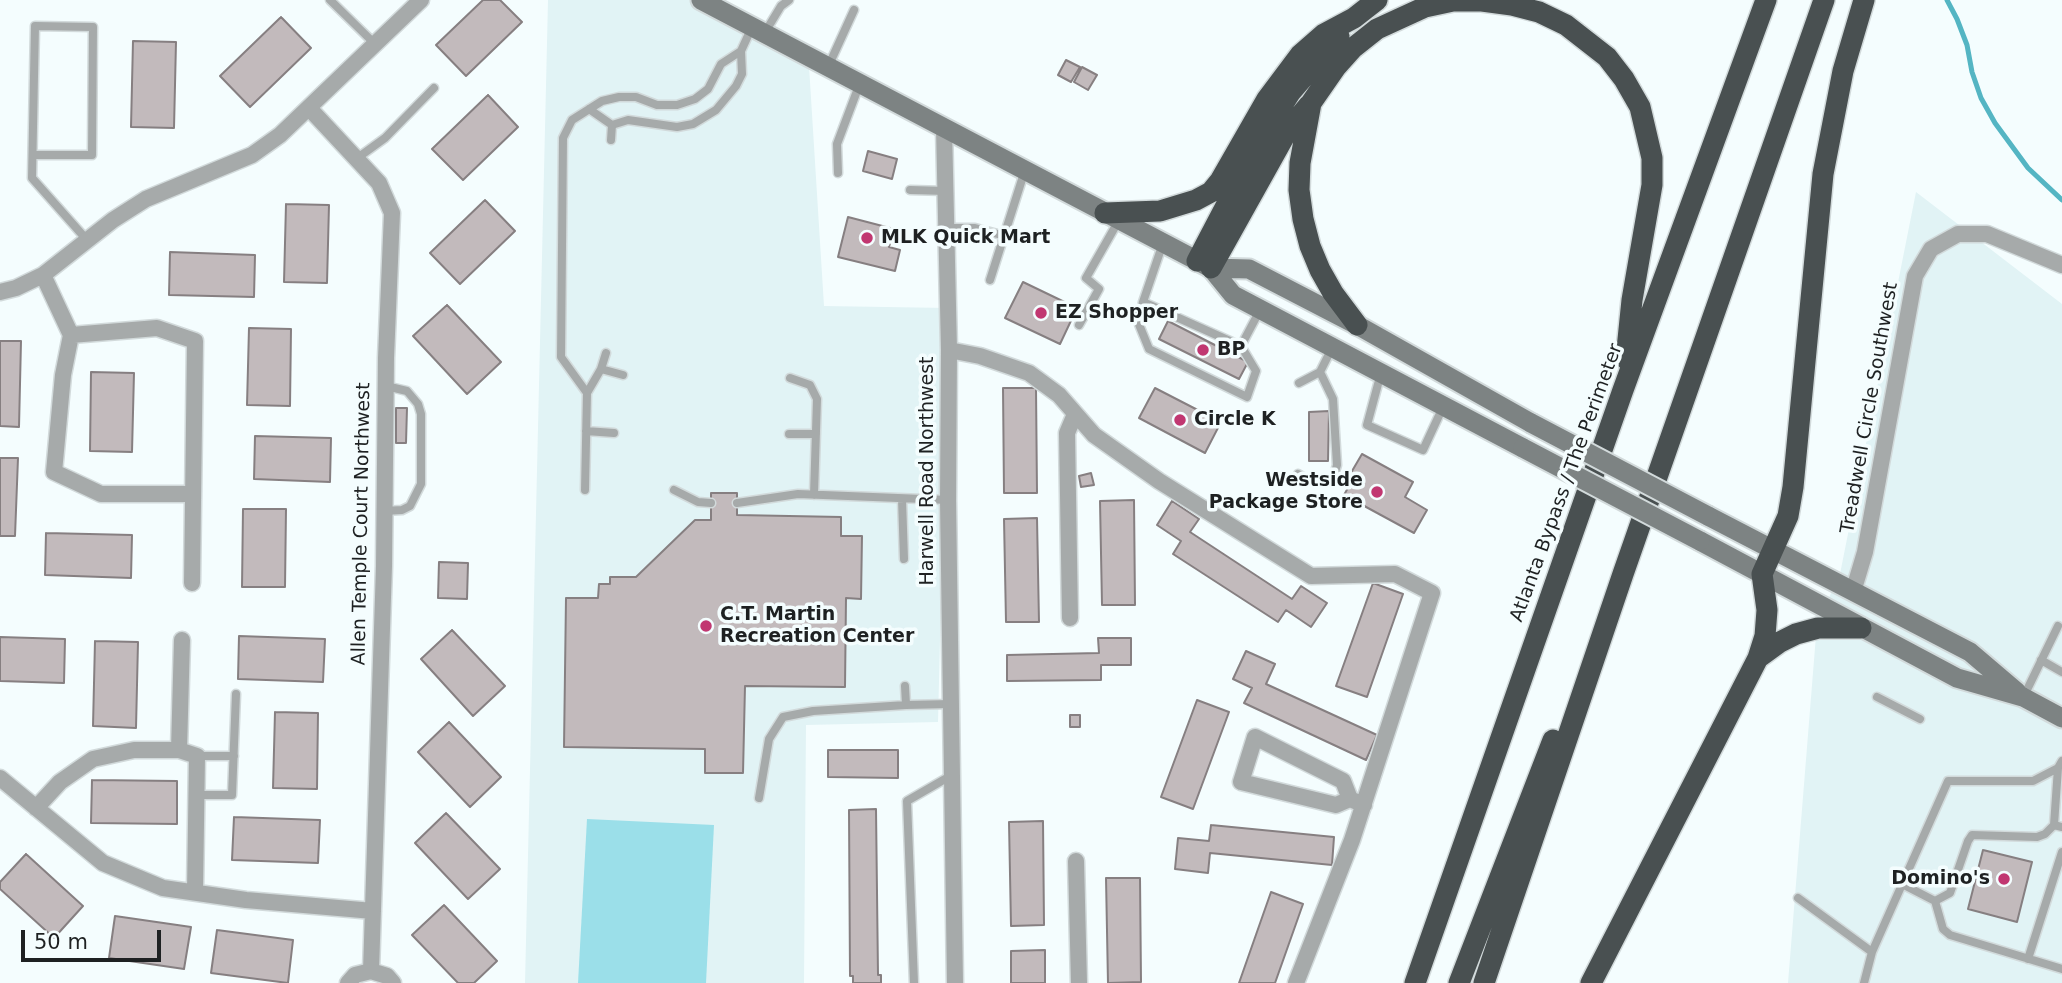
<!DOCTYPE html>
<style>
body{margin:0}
#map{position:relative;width:2062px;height:983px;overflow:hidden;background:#f4fdfe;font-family:"DejaVu Sans",sans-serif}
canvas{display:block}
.scale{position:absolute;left:21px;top:930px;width:140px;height:32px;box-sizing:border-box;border:4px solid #1e2122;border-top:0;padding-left:9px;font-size:21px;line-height:24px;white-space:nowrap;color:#1e2122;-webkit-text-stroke:5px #f4fdfe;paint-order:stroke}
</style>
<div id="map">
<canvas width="2062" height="983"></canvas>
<div class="scale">50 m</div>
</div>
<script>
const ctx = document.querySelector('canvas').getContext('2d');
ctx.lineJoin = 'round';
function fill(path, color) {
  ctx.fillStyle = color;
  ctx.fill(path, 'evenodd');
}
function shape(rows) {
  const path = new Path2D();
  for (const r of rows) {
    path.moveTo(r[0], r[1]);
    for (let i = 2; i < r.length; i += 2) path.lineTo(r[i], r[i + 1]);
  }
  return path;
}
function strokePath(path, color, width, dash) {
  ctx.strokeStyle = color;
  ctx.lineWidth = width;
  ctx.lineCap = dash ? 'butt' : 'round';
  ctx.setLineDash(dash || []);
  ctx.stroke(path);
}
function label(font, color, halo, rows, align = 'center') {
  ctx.font = font + ' "DejaVu Sans",sans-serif';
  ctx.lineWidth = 7;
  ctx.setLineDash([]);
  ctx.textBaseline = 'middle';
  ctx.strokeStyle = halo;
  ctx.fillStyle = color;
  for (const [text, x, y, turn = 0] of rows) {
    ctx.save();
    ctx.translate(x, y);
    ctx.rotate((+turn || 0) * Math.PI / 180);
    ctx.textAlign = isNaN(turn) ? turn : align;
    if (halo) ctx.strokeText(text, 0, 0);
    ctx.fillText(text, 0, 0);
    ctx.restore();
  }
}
const built = shape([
 [548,0,715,0,808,50,824,306,948,308,938,722,806,725,804,983,525,983],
 [1916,192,2062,304,2062,983,1788,983,1817,623,1840,574]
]);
const green = shape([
 [587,819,714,825,706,983,578,983]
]);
const stream = shape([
 [1947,0,1957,19,1967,45,1972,72,1981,98,1995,123,2028,168,2062,200]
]);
const building = shape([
 [483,0,500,0,522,22,466,76,436,45,483,0],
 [281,17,311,48,250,107,220,76,281,17],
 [133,41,176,42,174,128,131,127,133,41],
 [1066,60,1080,67,1071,82,1058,75,1066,60],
 [1082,67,1097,75,1088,90,1074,82,1082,67],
 [488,95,518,127,463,180,432,149,488,95],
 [868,151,897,159,892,179,863,171,868,151],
 [485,200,515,231,460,284,430,253,485,200],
 [286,204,329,205,327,283,284,282,286,204],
 [848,217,894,229,889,247,900,250,895,271,838,257,848,217],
 [170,252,255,255,254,297,169,295,170,252],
 [1023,282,1077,308,1060,344,1005,318,1023,282],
 [447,305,501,362,467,394,413,336,447,305],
 [1168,321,1248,362,1239,379,1159,339,1168,321],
 [249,328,291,329,290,406,247,405,249,328],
 [0,341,21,341,19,427,0,426,0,341],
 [91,372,134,373,132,452,90,451,91,372],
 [1003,388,1036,388,1037,493,1004,493,1003,388],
 [1155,388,1221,422,1205,453,1139,418,1155,388],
 [396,408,407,408,406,443,396,443,396,408],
 [1329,411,1328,461,1309,461,1309,412,1329,411],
 [255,436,331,438,330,482,254,479,255,436],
 [1362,454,1413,482,1405,497,1427,510,1414,533,1344,495,1349,486,1345,483,1362,454],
 [0,458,18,458,15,536,0,536,0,458],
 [1091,473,1094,485,1081,487,1079,476,1091,473],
 [711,493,737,493,737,515,841,517,841,536,862,536,861,599,846,598,845,687,745,686,743,773,705,773,705,749,564,747,566,598,598,598,599,584,610,584,610,577,636,577,695,520,711,520,711,493],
 [1134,500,1135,605,1102,605,1100,501,1134,500],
 [1172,501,1199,519,1190,532,1292,599,1301,586,1327,603,1311,627,1286,610,1278,622,1173,554,1181,541,1157,525,1172,501],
 [243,509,286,509,285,587,242,587,243,509],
 [1037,518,1039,622,1006,622,1004,519,1037,518],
 [46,533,132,535,131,578,45,575,46,533],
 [439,562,468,563,467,599,438,598,439,562],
 [1373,583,1403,594,1367,697,1336,686,1373,583],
 [452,630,505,686,473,716,421,659,452,630],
 [239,636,325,639,323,682,238,679,239,636],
 [0,637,65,639,64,683,0,681,0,637],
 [1098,638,1131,638,1131,665,1101,665,1101,680,1007,681,1007,655,1099,653,1098,638],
 [95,641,138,642,136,728,93,726,95,641],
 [1246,651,1275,664,1266,684,1377,735,1366,760,1244,703,1252,688,1233,679,1246,651],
 [1197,700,1229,712,1193,809,1161,797,1197,700],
 [275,712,318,713,317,789,273,788,275,712],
 [1070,715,1080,715,1080,727,1070,727,1070,715],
 [449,722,501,777,470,807,418,752,449,722],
 [828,750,898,750,898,778,828,777,828,750],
 [92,780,177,781,177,824,91,823,92,780],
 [876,809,878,975,881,975,881,983,853,983,853,976,850,976,849,810,876,809],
 [446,813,500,869,468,899,415,843,446,813],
 [234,817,320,820,318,863,232,860,234,817],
 [1043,821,1044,925,1011,926,1009,822,1043,821],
 [1211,825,1334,837,1332,865,1210,853,1208,873,1175,869,1178,838,1209,841,1211,825],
 [1983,850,2032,862,2017,922,1968,909,1983,850],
 [26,854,83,906,54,938,0,889,0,882,26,854],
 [1106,878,1140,878,1141,982,1108,983,1106,878],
 [1271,892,1303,904,1275,983,1239,983,1271,892],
 [444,905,497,961,474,983,458,983,412,935,444,905],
 [115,916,191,927,184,969,109,958,115,916],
 [217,930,293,940,288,983,211,973,217,930],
 [1045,950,1045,983,1011,983,1011,951,1045,950]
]);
const service = shape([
 [330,0,375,44],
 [764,34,781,6,789,0],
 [828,67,854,10],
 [589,109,612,125,628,120,677,127,693,124,716,110,736,86,742,74,741,51,752,27],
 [611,140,612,125],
 [33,155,92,155,93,27,35,26,32,178,87,240],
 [356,159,385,138,434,88],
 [838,173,837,144,860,83],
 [910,190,947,191],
 [947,228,975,228,1005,236],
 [1163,243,1143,302,1138,322,1149,349,1247,397,1256,371,1241,346,1260,310],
 [990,280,1025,170],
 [1143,302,1241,346],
 [1079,325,1099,289,1086,278,1119,220],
 [601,369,606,353],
 [1381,373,1367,425,1423,450,1443,407],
 [790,378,810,385,817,399,814,495],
 [1299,383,1320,372,1332,348],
 [587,393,601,369,623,375],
 [586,431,614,433],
 [789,434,816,434],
 [1298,474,1314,483,1333,479,1337,465,1333,399,1320,372],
 [585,490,587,393,561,357,563,138,572,120,602,101,619,97,636,97,657,105,677,105,695,99,708,89,721,64,741,51],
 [674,490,698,502,711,503],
 [902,499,904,559],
 [737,503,798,494,948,500],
 [384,511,402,510,410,506,421,484,421,414,418,404,407,391,386,386],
 [2041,660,2062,672],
 [905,686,906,705,951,704],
 [2024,696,2058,626],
 [1877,697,1920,719],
 [197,756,234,756],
 [2058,768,2054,825,2062,827],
 [197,795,232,795,236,694],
 [759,798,769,739,783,717,813,711,906,705],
 [1902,884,1935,901,1943,929,1950,935,2062,969],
 [1798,898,1872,952],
 [1935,901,1950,893,1968,841,1972,835,2037,837,2045,834,2054,825],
 [2028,959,2062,852],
 [914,983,907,801,952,775],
 [1864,983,1872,952,1948,781,2033,781,2058,768,2062,761]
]);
const minor = shape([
 [309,108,379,183,392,213,386,358,384,566,371,971],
 [944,128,949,350,948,500,955,983],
 [43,275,71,335],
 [0,292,16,288,43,275,113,220,146,199,252,155,280,135,421,0],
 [71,335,157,328,195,341,192,583],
 [71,335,63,375,54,472,101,494,192,494],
 [949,350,980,356,1029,373,1059,395,1094,435,1159,481,1311,576,1395,574,1432,593,1352,840,1296,983],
 [1853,592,1865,552,1915,276,1931,249,1958,234,1987,234,2062,265],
 [1070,618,1067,433,1075,414],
 [182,640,179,750,197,756,195,892],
 [0,778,103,863,163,888,246,900,373,911],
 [1350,799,1343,781,1255,737,1241,782,1336,805,1350,799,1364,805],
 [36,808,60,782,93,759,134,750,179,750],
 [1076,861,1079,983],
 [348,983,355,975,371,971,387,976,393,983]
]);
const secondary = shape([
 [701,0,1211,268,1233,295,1523,448],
 [1211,268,1249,269,1357,325,1531,423],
 [1708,516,1970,652,2017,692],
 [1700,541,1957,678,2023,697,2062,718]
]);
const motorway = shape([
 [1105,213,1160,211,1196,200,1211,192,1220,181,1267,99,1300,55,1324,34,1354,18,1377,0],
 [1197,261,1263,135,1290,93,1339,36],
 [1211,268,1288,130,1309,105],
 [1357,325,1333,293,1320,270,1310,246,1303,219,1299,190,1300,163,1311,103,1336,67,1353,48,1377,29,1425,7,1453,1,1482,1,1512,5,1539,12,1566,25,1607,57,1624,79,1640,107,1652,158,1652,185,1632,300,1626,359],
 [1758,658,1780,642,1796,634,1818,628,1861,628],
 [1415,983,1623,390,1766,0],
 [1459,983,1553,740],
 [1484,983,1623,574,1824,0],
 [1591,983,1758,658,1765,636,1767,610,1762,574,1788,516,1793,487,1823,174,1843,71,1864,0]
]);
const secondaryBridge = shape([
 [1531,423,1708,516],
 [1523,448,1700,541]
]);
const markers = [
 [867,238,7,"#c13771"],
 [1041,313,7,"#c13771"],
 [1203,350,7,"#c13771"],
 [1180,420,7,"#c13771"],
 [1377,492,7,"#c13771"],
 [706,626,7,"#c13771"],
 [2004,879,7,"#c13771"]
];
const poiNames = [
 ["MLK Quick Mart",881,238],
 ["EZ Shopper",1055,313],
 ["BP",1217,350],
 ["Circle K",1194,420],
 ["Westside",1363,481,"right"],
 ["Package Store",1363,503,"right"],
 ["C.T. Martin",720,615],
 ["Recreation Center",720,637],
 ["Domino's",1990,879,"right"]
];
const streetNames = [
 ["Treadwell Circle Southwest",1870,408,-80],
 ["Harwell Road Northwest",928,471,-90],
 ["Atlanta Bypass / The Perimeter",1567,483,-70],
 ["Allen Temple Court Northwest",362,524,-89]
];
fill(built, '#e1f3f5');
fill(green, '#9bdfe9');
strokePath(stream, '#54b5c3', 5);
fill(building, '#c2babc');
strokePath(building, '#867f81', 2);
strokePath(service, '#d2dadb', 11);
strokePath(minor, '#d2dadb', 19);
strokePath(secondary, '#d2dadb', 23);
strokePath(motorway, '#d2dadb', 24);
strokePath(service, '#a6aaaa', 8);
strokePath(minor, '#a6aaaa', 16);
strokePath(secondary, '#7d8383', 19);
strokePath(motorway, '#495051', 21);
strokePath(secondaryBridge, '#d2dadb', 23, []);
strokePath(secondaryBridge, '#7d8383', 19);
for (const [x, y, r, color] of markers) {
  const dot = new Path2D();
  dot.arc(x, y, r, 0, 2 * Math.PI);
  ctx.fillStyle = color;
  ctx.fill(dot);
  strokePath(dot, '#f4fdfe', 2.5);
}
label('bold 19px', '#1e2122', '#f4fdfe', poiNames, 'left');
label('19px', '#1e2122', '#f4fdfe', streetNames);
</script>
